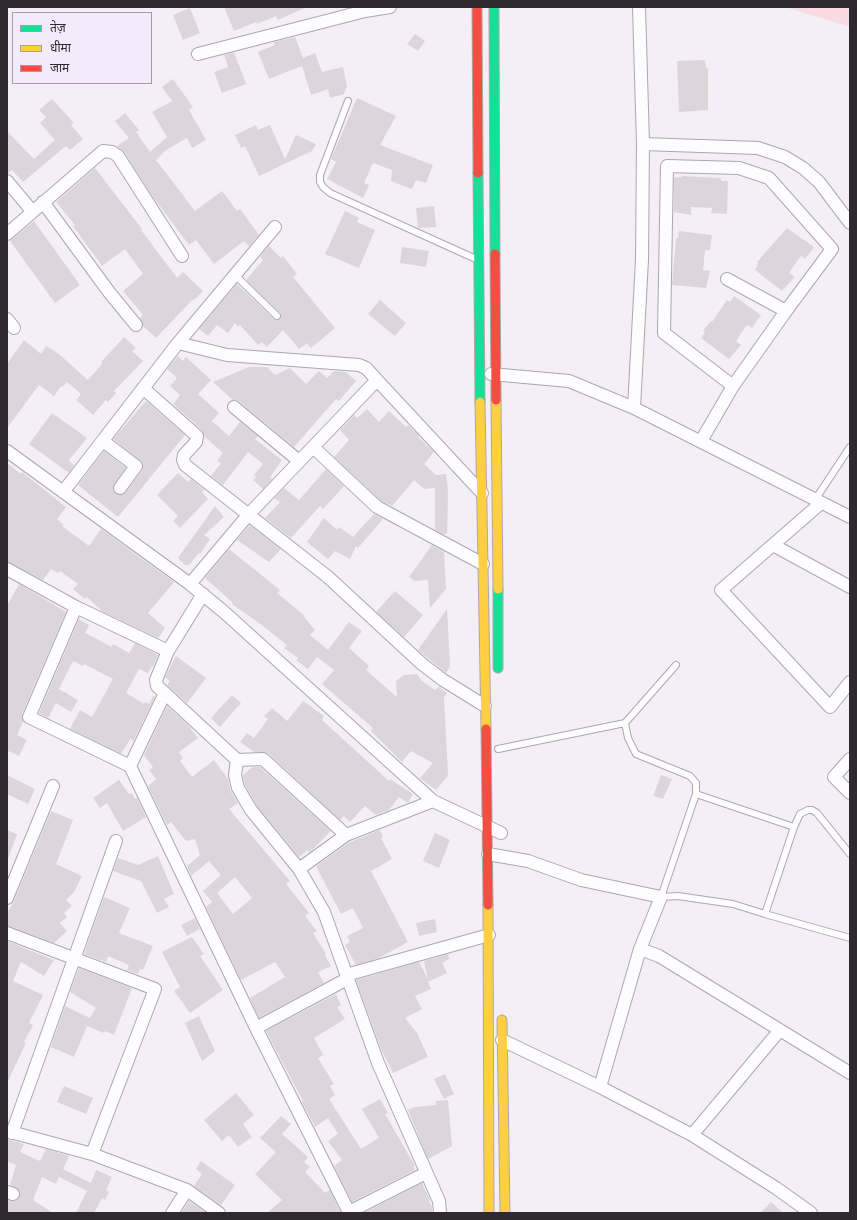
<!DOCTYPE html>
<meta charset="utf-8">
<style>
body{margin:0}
#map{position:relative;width:857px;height:1220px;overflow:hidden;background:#f4eef6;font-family:"DM Sans","Noto Sans Devanagari",sans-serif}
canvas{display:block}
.frame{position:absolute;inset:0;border:8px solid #2e2a30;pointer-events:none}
.legend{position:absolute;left:12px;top:12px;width:140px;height:72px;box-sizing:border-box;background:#f5eafa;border:1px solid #a59da9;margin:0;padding:5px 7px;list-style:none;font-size:12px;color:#2e2a30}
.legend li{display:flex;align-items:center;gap:8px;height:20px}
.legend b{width:20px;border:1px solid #a59da9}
</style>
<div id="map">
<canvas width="857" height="1220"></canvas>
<div class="frame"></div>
<ul class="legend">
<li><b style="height:5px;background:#16e098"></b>तेज़</li>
<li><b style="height:5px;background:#ffcf43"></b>धीमा</li>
<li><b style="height:5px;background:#f24e42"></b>जाम</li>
</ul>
</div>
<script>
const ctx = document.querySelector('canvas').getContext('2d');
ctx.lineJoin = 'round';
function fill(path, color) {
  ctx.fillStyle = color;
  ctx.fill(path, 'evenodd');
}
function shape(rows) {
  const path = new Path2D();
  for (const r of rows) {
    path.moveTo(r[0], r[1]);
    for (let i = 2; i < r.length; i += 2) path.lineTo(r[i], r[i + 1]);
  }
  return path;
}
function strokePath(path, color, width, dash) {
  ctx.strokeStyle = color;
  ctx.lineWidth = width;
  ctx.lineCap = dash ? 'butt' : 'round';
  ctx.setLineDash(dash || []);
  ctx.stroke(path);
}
const green = shape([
 [785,7,850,7,850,27]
]);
const building = shape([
 [224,7,307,7,278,20,276,16,257,24,256,22,234,31],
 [190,8,200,33,183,40,173,15],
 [415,34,425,41,418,51,407,44],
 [295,37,303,58,315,53,322,72,343,67,347,86,344,94,330,98,328,89,311,95,302,66,269,79,258,52,275,45,274,42],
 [234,52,246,84,222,93,214,72,228,67,224,55],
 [705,60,706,68,708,68,708,110,679,112,677,61],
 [173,79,193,107,189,110,206,140,192,148,187,138,166,150,156,160,195,211,222,191,237,211,240,209,259,235,249,246,244,241,214,264,196,240,189,245,153,197,124,152,117,146,129,138,115,121,125,113,139,130,136,132,150,152,167,137,152,112,172,101,162,87],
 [357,98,396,116,380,145,433,165,426,183,416,180,412,189,391,181,392,170,373,163,364,183,369,185,363,198,327,179,336,162,331,159],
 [52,99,74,123,71,125,83,139,70,150,66,146,23,182,12,170,7,174,7,131,34,159,55,140,40,123,46,117,39,110],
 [256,125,258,130,270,125,285,159,296,135,316,144,312,151,259,176,245,146,241,148,235,135],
 [95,168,142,229,141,230,177,278,183,272,203,291,194,300,193,299,156,338,143,326,140,318,143,315,123,291,143,274,125,249,102,266,73,226,75,225,56,202],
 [682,176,721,178,721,181,728,181,727,214,711,213,712,208,691,207,691,215,674,212,674,178,682,177],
 [434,206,436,227,418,228,416,208],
 [345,211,359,218,357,222,375,230,359,268,325,254],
 [34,221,80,285,55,303,10,241],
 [787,228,814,247,805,259,801,256,789,273,795,277,782,291,755,270,758,264,757,262],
 [679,231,712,235,710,250,705,250,703,270,710,271,706,288,672,285,676,238,678,238],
 [269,246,281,258,283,256,297,274,293,277,335,328,311,348,307,343,299,349,283,330,267,347,262,342,258,345,240,325,238,327,235,323,228,333,217,325,208,336,199,329,237,284,274,319,278,320,280,319,280,313,246,280,263,260,260,257],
 [402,247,429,251,426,267,400,263],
 [734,296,761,315,752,328,747,325,736,341,741,345,729,359,701,338,705,332,703,331,711,321,712,322,727,300,730,302],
 [380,300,406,323,395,336,368,314],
 [124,337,136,348,132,351,143,361,114,391,116,393,108,402,106,400,93,415,76,400,81,394,67,382,62,387,61,386,54,396,39,385,7,428,7,364,24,340,41,354,46,346,59,354,88,380,103,363,101,362],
 [178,356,183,361,186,357,211,380,198,394,219,413,212,421,229,436,240,422,258,436,255,439,282,460,270,477,272,479,263,489,253,480,256,477,254,475,263,464,248,452,223,485,211,476,221,463,217,461,223,453,204,436,202,430,173,404,180,395,170,386,177,378,167,369],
 [249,367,267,367,275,375,290,368,306,384,319,371,327,378,334,371,346,372,356,381,339,401,336,399,294,447,239,401,233,400,213,382],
 [146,401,185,435,118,517,78,485,104,451,126,468,113,488,115,494,119,495,126,492,142,470,143,463,113,439],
 [367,409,379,422,389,411,406,427,408,425,419,436,418,437,434,452,424,464,436,475,446,474,448,492,447,534,443,534,435,530,435,488,424,489,414,480,392,506,381,501,334,457,349,440,340,430,354,415,357,418],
 [52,413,87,438,70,459,69,461,74,465,69,473,29,444],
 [7,463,21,474,22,472,66,507,57,519,64,525,62,526,89,546,101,529,174,582,148,613,165,628,158,638,103,612,87,597,85,599,73,589,78,584,60,571,58,573,51,569,43,580,7,562],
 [326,469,344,486,323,509,320,506,291,538,265,518,280,502,274,498,284,488,299,500],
 [178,473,188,482,191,479,204,490,202,492,208,499,180,528,173,521,178,516,157,495],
 [215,506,224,517,204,535,210,539,200,554,199,553,189,565,185,565,178,558],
 [374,514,383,519,358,548,356,546,350,559,335,551,328,559,307,542,324,518,337,530,339,527,353,537],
 [250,525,281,549,269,562,237,540],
 [432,545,444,552,446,589,430,608,428,580,415,581,409,577],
 [229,549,280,590,277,593,305,616,304,617,315,630,310,635,328,650,349,622,362,631,349,648,369,666,366,670,397,697,396,681,404,675,417,674,422,681,435,690,439,687,447,693,444,697,448,776,436,790,420,778,433,763,411,751,402,762,371,731,373,728,322,684,334,670,317,657,308,669,296,660,298,658,284,648,287,645,255,620,232,604,233,603,205,578],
 [19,584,66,612,22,714,23,722,17,735,27,740,19,756,8,751,7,754,7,606],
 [395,591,423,615,404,637,376,612],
 [447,609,450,667,446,673,418,650],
 [79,619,89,625,85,633,112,647,113,644,129,653,135,643,158,655,153,667,152,666,148,673,139,669,126,693,144,704,145,702,149,704,153,696,155,697,133,742,131,738,121,754,70,729,80,710,92,717,113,679,84,664,83,666,73,661,59,689,78,700,71,712,56,703,48,718,39,713],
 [176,656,206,678,187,703,167,685,170,681,165,677],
 [232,695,241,703,220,727,211,718],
 [303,701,324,716,322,720,389,781,390,779,413,794,408,803,399,797,389,810,376,815,365,806,350,822,344,816,340,820,268,753,254,752,240,742,247,733,254,738,268,719,264,716,272,708,287,721],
 [167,706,187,724,198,738,179,752,183,758,180,761,192,777,214,760,228,779,231,792,238,803,229,809,290,881,286,884,309,913,305,916,317,931,313,933,326,954,325,955,331,966,318,972,324,983,259,1018,250,998,285,977,275,962,241,980,206,907,212,902,203,891,221,875,209,861,191,876,187,866,200,855,195,839,186,841,171,822,167,825,148,786,156,779,149,770,153,767,144,755],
 [235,877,252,898,233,914,217,893],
 [253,767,260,767,331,831,309,853,308,850,299,857,257,806,245,785,243,775],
 [7,775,35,789,28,804,7,794],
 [661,775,672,779,663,799,653,796],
 [119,780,129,794,132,793,135,799,137,798,146,817,123,831,107,803,100,808,93,798],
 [51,811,73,820,56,864,82,876,74,892,66,900,72,906,64,913,67,917,60,923,67,931,54,943,7,926,7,913,14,901],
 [7,830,17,834,8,859,7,859],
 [380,830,383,837,381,838,392,859,371,871,408,942,377,959,356,965,345,945,350,942,347,936,363,928,353,908,341,914,316,866,350,842],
 [435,833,450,840,439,868,423,861],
 [158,856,174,894,164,899,169,907,157,913,141,881,113,871,118,858,138,865],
 [104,897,130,908,119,933,153,946,143,970,140,969,138,974,127,970,129,965,108,956,106,962,84,954],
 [195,918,200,929,187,936,181,925],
 [435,919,437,932,419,936,416,923],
 [192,937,204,954,200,956,223,990,190,1013,174,991,180,987,162,952],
 [7,941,54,960,44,976,21,962,13,981,43,995,29,1023,33,1025,24,1042,26,1043,7,1083],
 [448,954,449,959,442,963,447,973,428,982,431,989,415,996,422,1009,405,1018,417,1033,428,1057,393,1073,381,1049,356,980,419,962,428,979,424,961],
 [79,968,132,988,114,1035,105,1031,104,1033,87,1026,74,1057,51,1047,65,1006,90,1018,96,1008,70,992],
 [336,994,341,1005,337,1007,345,1019,314,1038,323,1055,318,1058,334,1084,330,1086,335,1095,329,1099,361,1149,379,1138,362,1109,380,1099,388,1113,385,1114,415,1166,413,1167,415,1170,352,1202,334,1166,342,1160,328,1141,338,1134,328,1118,315,1127,302,1102,303,1101,266,1031],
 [199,1016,215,1051,202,1061,185,1023],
 [445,1074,454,1094,444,1099,434,1079],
 [64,1086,93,1098,86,1114,57,1102],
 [236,1093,254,1115,243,1124,252,1137,238,1147,229,1135,222,1141,204,1120],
 [448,1100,452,1146,428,1159,408,1110,415,1107,436,1105,436,1101],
 [281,1116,291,1124,282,1134,308,1157,304,1162,310,1167,305,1172,325,1193,330,1190,341,1213,267,1213,282,1200,255,1174,276,1152,260,1138],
 [7,1139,24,1144,20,1152,40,1161,46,1149,69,1156,63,1169,91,1183,96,1170,112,1177,106,1190,109,1192,105,1200,102,1198,94,1213,76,1213,87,1191,59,1177,56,1184,42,1177,33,1200,53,1213,7,1213,7,1200,14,1201,18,1200,20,1193,18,1189,10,1185,16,1165,7,1161],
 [201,1161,235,1185,221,1205,194,1186,202,1174,196,1169],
 [422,1183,430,1200,429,1201,432,1207,432,1213,364,1213],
 [189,1201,206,1213,181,1213],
 [771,1202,783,1213,760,1213]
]);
const lane = shape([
 [348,101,320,175,320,182,323,187,330,193,476,259],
 [235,275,277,316],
 [815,500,850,447],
 [625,723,628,738,636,754,690,776,696,783,696,794],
 [498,749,625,723,676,665],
 [794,827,800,814,808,810,812,810,817,813,850,854],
 [765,914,794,827,696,794,661,897,678,896,733,904,765,914,850,938]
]);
const street = shape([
 [198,54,365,11,390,7],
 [643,144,758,148,785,157,803,168,819,182,850,223],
 [7,181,32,211],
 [43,202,109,292,136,325],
 [7,234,103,151,112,152,118,156,182,256],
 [727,279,786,311],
 [7,319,14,328],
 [178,343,227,355,359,365,366,368,377,380,249,514,190,584],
 [491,374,569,381,634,408,850,517],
 [377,380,482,493],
 [143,388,197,436,196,442,184,455,183,460,185,465,328,577,422,664,443,680,485,706],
 [234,407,299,461],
 [634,408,642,260,643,144,639,7],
 [103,441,136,466,120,488],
 [701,441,733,386,786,311,832,249,769,178,739,168,667,166,664,333,733,386],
 [313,447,377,507,483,564],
 [7,451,190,584,224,612,433,801,501,833],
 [63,492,178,343,275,227],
 [821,503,721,590,830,707,850,682],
 [773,545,850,587],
 [7,569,76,607,168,651,156,680,157,686,237,760,263,759,346,835,433,801],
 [76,607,29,717,130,766],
 [168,651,203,594],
 [165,693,130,766,256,1028,349,1212,426,1173],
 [850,759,834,777,850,793],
 [237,760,235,775,238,788,251,810,299,869,324,912,378,1063,439,1201,440,1213],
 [488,854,528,861,581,880,661,897,640,949,659,956,850,1073],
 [299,869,346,835],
 [7,898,53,786],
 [7,933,155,989,92,1154],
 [346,975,489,935],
 [256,1028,347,979],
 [502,1040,600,1087,692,1135,776,1188,811,1213],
 [600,1087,640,949],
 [7,1131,92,1154,187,1190,172,1213],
 [12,1133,116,841],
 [692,1135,780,1030],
 [187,1190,219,1213],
 [7,1192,13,1194]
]);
const fast = shape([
 [494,7,495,254],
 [478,173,480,402],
 [498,589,498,668]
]);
const slow = shape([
 [496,400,498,589],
 [480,402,486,729],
 [488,905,489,1213],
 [502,1020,505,1213]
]);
const jam = shape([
 [477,7,478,173],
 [495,254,496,400],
 [486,729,488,905]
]);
fill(green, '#f9dce3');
fill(building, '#dcd6db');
strokePath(lane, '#aca8ae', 8);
strokePath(street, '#aca8ae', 14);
strokePath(fast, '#aca8ae', 11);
strokePath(slow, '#aca8ae', 11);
strokePath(jam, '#aca8ae', 11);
strokePath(lane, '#fdfcfe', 6);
strokePath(street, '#fdfcfe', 12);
strokePath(fast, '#16e098', 9);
strokePath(slow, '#ffcf43', 9);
strokePath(jam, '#f24e42', 9);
</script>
